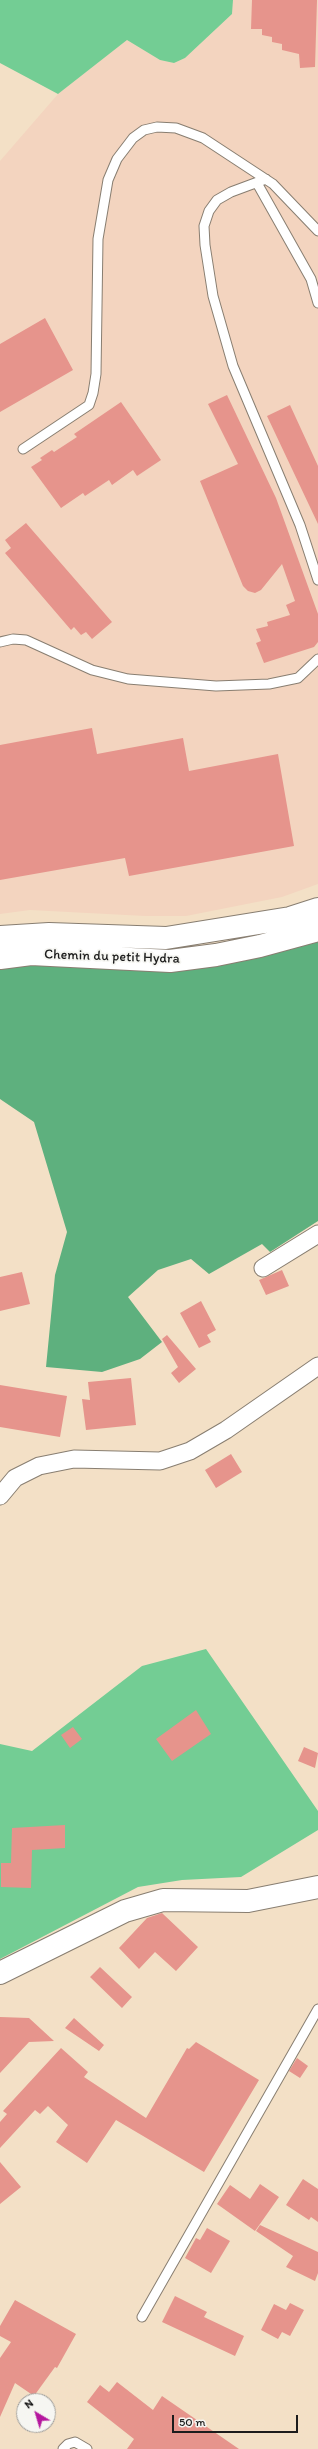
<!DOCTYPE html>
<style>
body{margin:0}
#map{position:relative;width:318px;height:2449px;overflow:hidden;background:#f3e0c6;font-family:Itim,sans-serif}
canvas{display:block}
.north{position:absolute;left:16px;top:2393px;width:40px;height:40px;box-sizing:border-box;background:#f6f6f2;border:1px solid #9f9f9c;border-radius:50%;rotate:322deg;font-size:11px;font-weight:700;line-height:16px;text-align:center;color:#1c1c1c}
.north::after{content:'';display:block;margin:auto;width:14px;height:18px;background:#b5179e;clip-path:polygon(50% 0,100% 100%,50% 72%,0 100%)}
.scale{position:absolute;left:172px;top:2415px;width:126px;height:18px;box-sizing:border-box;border:2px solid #1c1c1c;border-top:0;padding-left:5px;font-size:12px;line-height:14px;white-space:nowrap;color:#1c1c1c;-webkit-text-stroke:3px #f6f6f2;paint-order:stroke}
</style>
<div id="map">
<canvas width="318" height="2449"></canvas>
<div class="north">N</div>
<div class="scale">50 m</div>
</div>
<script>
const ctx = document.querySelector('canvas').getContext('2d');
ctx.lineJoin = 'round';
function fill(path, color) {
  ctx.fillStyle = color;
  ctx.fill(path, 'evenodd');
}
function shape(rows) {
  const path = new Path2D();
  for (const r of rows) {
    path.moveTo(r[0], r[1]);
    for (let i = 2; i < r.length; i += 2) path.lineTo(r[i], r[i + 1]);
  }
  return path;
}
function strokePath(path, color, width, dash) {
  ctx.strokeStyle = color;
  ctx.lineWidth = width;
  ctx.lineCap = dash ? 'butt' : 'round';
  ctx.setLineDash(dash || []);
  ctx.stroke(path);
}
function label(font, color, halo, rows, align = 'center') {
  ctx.font = font + ' Itim,sans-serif';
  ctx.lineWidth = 3.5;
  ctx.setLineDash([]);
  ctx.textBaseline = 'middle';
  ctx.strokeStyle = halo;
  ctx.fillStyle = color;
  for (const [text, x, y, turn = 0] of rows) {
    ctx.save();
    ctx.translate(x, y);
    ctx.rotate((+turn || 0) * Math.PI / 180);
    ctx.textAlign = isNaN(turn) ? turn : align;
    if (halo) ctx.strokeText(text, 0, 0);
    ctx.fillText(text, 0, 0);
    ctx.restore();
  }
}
const built = shape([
 [233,0,318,0,318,884,282,897,186,916,145,916,30,910,0,914,0,161,58,94,127,40,160,60,174,63,185,58,232,14]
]);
const green = shape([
 [0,0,233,0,232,14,185,58,174,63,160,60,127,40,58,94,0,63],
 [206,1649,318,1811,318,1830,241,1877,182,1880,138,1887,0,1959,0,1744,32,1751,142,1666]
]);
const forest = shape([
 [318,930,318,1221,270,1252,262,1244,209,1274,191,1259,158,1270,128,1297,162,1342,140,1359,102,1372,46,1367,55,1275,67,1232,34,1122,0,1099,0,962,170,961]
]);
const building = shape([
 [252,0,317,0,315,67,300,68,299,54,282,50,282,44,272,42,272,37,262,35,262,29,251,29],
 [45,318,73,370,0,412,0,344],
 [227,395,276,498,318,614,318,642,314,647,264,663,256,643,261,641,256,629,268,626,267,622,290,615,286,605,295,601,282,564,261,590,255,593,248,591,243,586,200,481,238,464,208,404],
 [121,402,161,460,137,476,133,470,112,485,109,480,85,496,83,493,61,508,31,467,42,460,40,458,52,450,54,452,77,437,74,434],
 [290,405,318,466,318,524,267,416],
 [26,523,112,622,92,639,86,632,81,635,74,627,71,630,5,553,11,548,5,540],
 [92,728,97,754,183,738,189,771,278,754,294,846,129,876,125,858,0,880,0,745],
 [282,1270,289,1286,266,1295,259,1280],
 [22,1272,30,1304,0,1311,0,1277],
 [201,1301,216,1330,207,1335,211,1342,199,1348,180,1313],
 [167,1335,196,1369,179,1383,171,1373,178,1367,162,1339],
 [131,1378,136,1425,86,1430,82,1399,90,1400,88,1382],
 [0,1385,67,1396,60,1437,0,1427],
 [231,1454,242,1472,216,1488,205,1470],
 [196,1710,211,1734,172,1761,156,1739],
 [73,1727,82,1739,70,1748,61,1735],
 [304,1747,318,1753,315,1768,298,1761],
 [65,1825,65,1848,32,1850,31,1888,1,1887,1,1863,11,1863,12,1828],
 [162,1913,198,1947,176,1971,155,1952,139,1969,119,1948,147,1918],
 [100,1967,132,1997,122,2008,90,1977],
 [0,2017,29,2018,54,2041,29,2042,0,2073],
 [74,2018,104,2045,99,2051,65,2028],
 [196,2042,259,2080,204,2172,116,2120,87,2163,56,2142,68,2125,48,2106,40,2114,35,2110,0,2148,0,2122,7,2114,3,2111,61,2048,88,2072,84,2077,146,2118,187,2048,189,2049],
 [297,2058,308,2066,300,2078,289,2071],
 [0,2162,21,2187,0,2204],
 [303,2179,318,2189,318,2222,311,2217,309,2220,286,2205],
 [260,2184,279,2197,255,2231,217,2204,230,2185,250,2199],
 [260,2225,318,2252,318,2273,315,2281,286,2267,293,2256,256,2231],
 [207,2228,230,2241,211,2273,185,2258,196,2238,200,2240],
 [175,2296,207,2312,204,2317,244,2336,235,2356,162,2322],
 [15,2300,76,2334,57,2368,55,2367,34,2396,15,2383,0,2417,0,2358,11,2342,0,2336,0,2326],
 [290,2303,304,2310,290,2336,282,2332,278,2339,261,2330,274,2304,286,2310],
 [117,2382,153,2410,162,2396,239,2449,127,2449,134,2439,87,2402,100,2385,109,2392]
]);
const service = shape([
 [266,179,231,192,217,200,209,211,204,226,205,245,213,296,233,366,300,525,318,580],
 [257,183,311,279,318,303],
 [23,449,89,405,93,393,96,374,98,239,108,180,117,159,133,138,144,130,157,127,176,128,203,138,273,184,318,231],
 [0,642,13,639,26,640,92,670,128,679,216,686,269,684,298,678,318,659],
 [142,2317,318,2009],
 [63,2449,68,2444,75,2442,87,2449]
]);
const minor = shape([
 [263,1268,318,1234],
 [0,1496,15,1478,39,1466,74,1459,160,1461,190,1451,226,1430,318,1366]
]);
const tertiary = shape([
 [0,1973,125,1911,163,1900,248,1901,318,1887]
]);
const secondary = shape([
 [0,937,49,934,166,938,290,918,318,909],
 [0,958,31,954,170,961,216,955,260,946,318,930]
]);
const streetNames = [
 ["Chemin du petit Hydra",112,957,2]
];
fill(built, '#f3d4bf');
fill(green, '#73cd94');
fill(forest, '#5eb07e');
fill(building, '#e6948c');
strokePath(service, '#887e71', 11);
strokePath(minor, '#887e71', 19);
strokePath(tertiary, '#887e71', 24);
strokePath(secondary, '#887e71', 24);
strokePath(service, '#fff', 9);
strokePath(minor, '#fff', 17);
strokePath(tertiary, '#fff', 22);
strokePath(secondary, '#fff', 22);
label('14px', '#1c1c1c', '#f6f6f2', streetNames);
</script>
